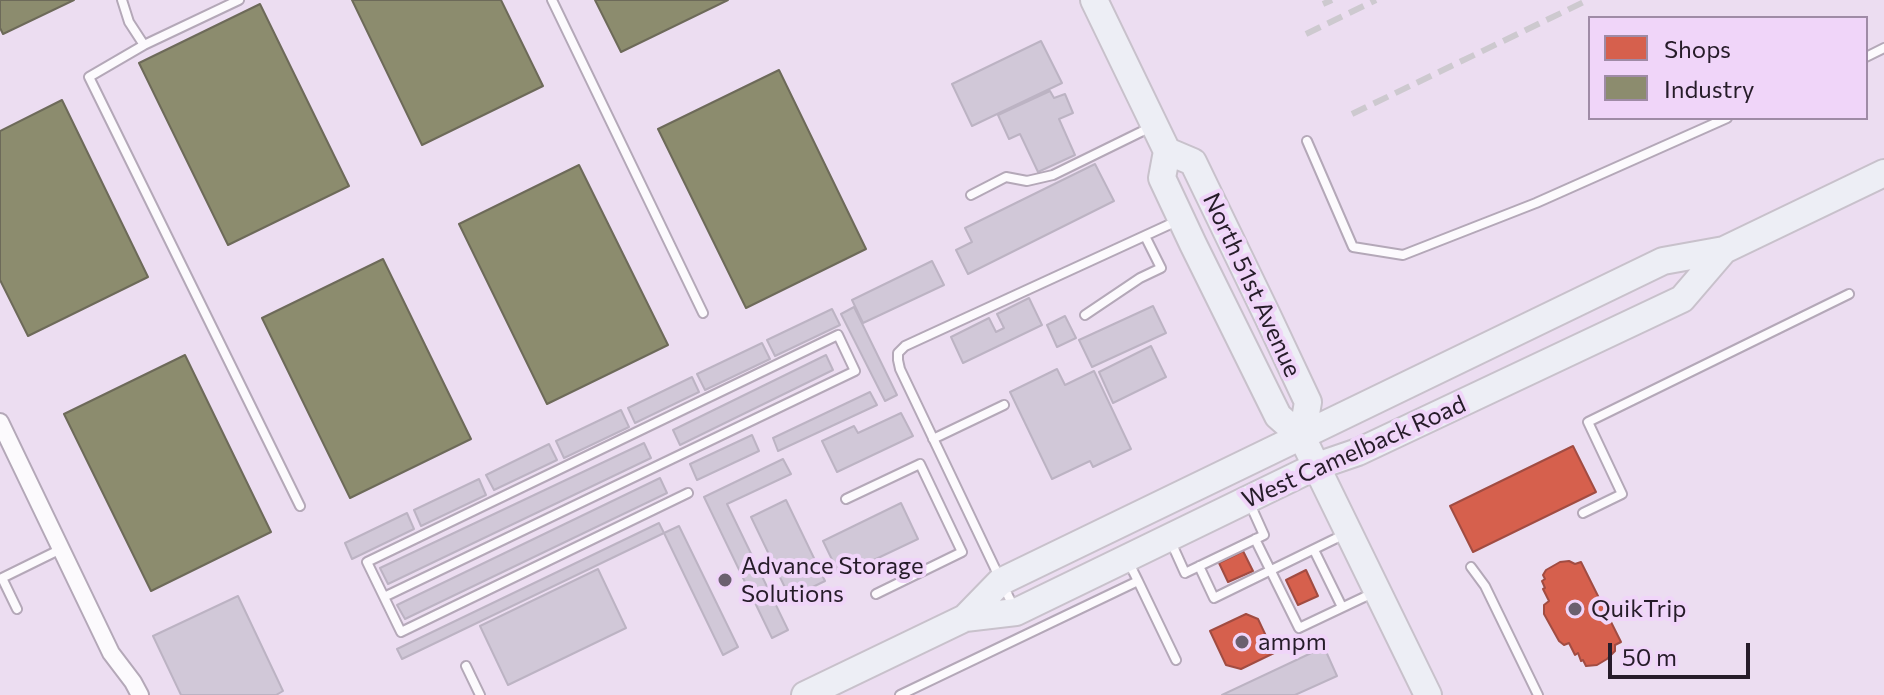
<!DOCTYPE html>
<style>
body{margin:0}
#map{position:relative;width:1884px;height:695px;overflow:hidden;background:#ecddf1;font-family:Commissioner,sans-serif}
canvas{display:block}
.legend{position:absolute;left:1588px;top:16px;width:280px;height:104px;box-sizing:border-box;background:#f0d5f9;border:2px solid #9f8ba6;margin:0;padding:10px 14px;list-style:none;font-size:24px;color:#261c29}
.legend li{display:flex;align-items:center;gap:16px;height:40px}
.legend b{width:40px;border:2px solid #9f8ba6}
.scale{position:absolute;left:1608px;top:643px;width:142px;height:36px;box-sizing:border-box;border:4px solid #261c29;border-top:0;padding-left:10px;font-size:24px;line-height:28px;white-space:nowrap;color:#261c29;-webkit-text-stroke:6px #f0d5f9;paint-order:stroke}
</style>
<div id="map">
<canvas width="1884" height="695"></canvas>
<ul class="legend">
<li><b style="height:22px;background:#d6604d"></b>Shops</li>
<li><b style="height:22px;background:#8c8c6e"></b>Industry</li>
</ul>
<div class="scale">50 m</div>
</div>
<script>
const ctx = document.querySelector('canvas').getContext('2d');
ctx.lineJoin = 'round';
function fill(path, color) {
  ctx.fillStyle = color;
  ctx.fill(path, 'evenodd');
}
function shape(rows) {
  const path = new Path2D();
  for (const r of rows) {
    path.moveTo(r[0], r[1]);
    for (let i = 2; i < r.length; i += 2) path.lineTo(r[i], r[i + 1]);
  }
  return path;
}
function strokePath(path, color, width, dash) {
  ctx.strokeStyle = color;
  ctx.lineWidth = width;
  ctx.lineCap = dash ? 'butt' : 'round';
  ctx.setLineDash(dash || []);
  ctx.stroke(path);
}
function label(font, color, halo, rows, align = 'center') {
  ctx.font = font + ' Commissioner,sans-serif';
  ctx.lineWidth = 8;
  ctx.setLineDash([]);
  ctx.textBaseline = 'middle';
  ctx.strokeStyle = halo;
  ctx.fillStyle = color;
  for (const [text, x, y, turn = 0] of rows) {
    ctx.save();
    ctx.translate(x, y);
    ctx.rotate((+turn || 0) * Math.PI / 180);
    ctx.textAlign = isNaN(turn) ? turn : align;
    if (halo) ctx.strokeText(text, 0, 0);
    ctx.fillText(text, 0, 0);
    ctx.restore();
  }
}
const shops = shape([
 [1573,446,1596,492,1473,552,1450,506,1573,446],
 [1243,551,1253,571,1228,582,1219,563,1243,551],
 [1569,561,1575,564,1581,562,1621,642,1615,645,1615,651,1607,659,1597,665,1586,666,1583,660,1581,661,1578,653,1575,655,1569,643,1564,645,1559,641,1544,614,1544,605,1549,601,1543,589,1545,588,1542,581,1545,579,1543,575,1546,570,1560,562,1569,561],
 [1306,570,1318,596,1298,605,1286,580,1306,570],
 [1246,614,1258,619,1274,653,1241,669,1226,665,1210,631,1246,614]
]);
const industry = shape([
 [0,0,74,0,3,34,0,28,0,0],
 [352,0,501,0,543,86,422,145,352,0],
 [595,0,728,0,621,52,595,0],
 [260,4,349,186,228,245,139,63,260,4],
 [779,70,866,249,746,308,658,129,779,70],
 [62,100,148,277,28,336,0,280,0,131,62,100],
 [579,165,668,345,547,404,459,224,579,165],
 [383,259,471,439,350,498,262,318,383,259],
 [185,355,271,532,151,591,64,414,185,355]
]);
const building = shape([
 [1041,41,1062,83,972,126,952,84,1041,41],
 [1050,91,1054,98,1065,94,1073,113,1059,119,1075,155,1038,172,1020,134,1009,139,998,115,1050,91],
 [1095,164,1114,201,968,274,956,250,972,242,965,228,1095,164],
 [932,261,944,285,863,323,852,300,932,261],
 [1029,298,1042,325,963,363,951,337,989,318,996,332,1004,328,997,314,1029,298],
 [1153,306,1166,333,1092,367,1079,340,1153,306],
 [854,307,897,395,885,401,841,314,854,307],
 [832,309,840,325,775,356,767,340,832,309],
 [1065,316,1076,338,1057,347,1047,325,1065,316],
 [762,343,770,359,705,390,697,374,762,343],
 [1151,346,1166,377,1113,403,1099,372,1151,346],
 [826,355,833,370,680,445,673,430,826,355],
 [1057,369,1065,385,1094,371,1131,449,1093,467,1090,461,1052,479,1010,392,1057,369],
 [692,377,699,392,635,423,628,408,692,377],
 [870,392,877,405,778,451,773,438,870,392],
 [621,410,629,427,564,458,556,441,621,410],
 [901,413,913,436,837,472,822,441,854,426,858,433,901,413],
 [752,435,759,451,697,480,690,464,752,435],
 [644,443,651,458,388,584,380,568,644,443],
 [549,444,557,460,494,490,486,475,549,444],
 [783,459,791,474,727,504,788,630,772,638,704,497,783,459],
 [660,478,667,493,405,619,397,605,660,478],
 [479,479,486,495,421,526,414,510,479,479],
 [786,500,825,581,790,598,751,517,786,500],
 [901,503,918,539,840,576,823,541,901,503],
 [407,513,414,529,352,559,345,543,407,513],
 [659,523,664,533,402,659,397,649,659,523],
 [679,526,738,647,723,655,664,533,679,526],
 [598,569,626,628,508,685,480,626,598,569],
 [238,596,283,691,276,695,181,695,153,636,238,596],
 [1324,647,1337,676,1295,695,1222,695,1324,647]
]);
const lane = shape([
 [122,0,129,22,144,45,89,77,300,506],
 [552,0,703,313],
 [144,45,239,0],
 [1866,57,1884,48],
 [1307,141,1353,247,1403,255,1536,203,1727,118],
 [971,195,1006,177,1027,181,1053,175,1151,127],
 [1085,315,1140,278,1161,268,1145,236],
 [933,439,1004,405],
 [846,499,920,464,962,552,876,594],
 [1583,513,1622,494,1588,422,1849,294],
 [1255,539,1299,628,1375,592],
 [1171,542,1185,573,1264,535,1250,504],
 [1314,550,1342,607],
 [1199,566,1214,598,1347,533],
 [1471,567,1485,586,1538,695],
 [1138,581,1176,660],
 [384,597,855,371,838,335,367,562,401,632,688,493],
 [1014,608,900,369,898,360,898,353,905,346,918,340,1177,221],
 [17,609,2,578,61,549],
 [466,666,480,695],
 [900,695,1138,581,1129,563]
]);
const street = shape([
 [0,422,111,653,133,682,140,695]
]);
const primary = shape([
 [1094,0,1167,151,1162,178,1193,244,1278,416,1302,437,1428,695],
 [1167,151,1193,162,1268,317,1308,402,1302,437],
 [965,618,1000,582,1663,261,1724,250,1884,173],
 [805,695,965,618,1016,612,1300,474,1317,466,1358,452,1682,299,1724,250]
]);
const rail = shape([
 [1323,4,1332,0],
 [1306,34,1376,0],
 [1352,114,1588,0]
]);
const markers = [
 [725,580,8,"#6b606f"],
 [1575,609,8,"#6b606f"],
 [1242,642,8,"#6b606f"]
];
const streetNames = [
 ["North 51st Avenue",1252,285,65],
 ["West Camelback Road",1354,452,-24]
];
const poiNames = [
 ["Advance Storage",741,566],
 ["Solutions",741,594],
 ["QuikTrip",1591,609],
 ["ampm",1258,642]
];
fill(shops, '#d6604d');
strokePath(shops, '#a14c42', 2);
fill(industry, '#8c8c6e');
strokePath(industry, '#6d6a59', 2);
fill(building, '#d1c8d8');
strokePath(building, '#bcb3c3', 2);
strokePath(lane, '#b4a8b8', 12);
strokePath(street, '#b4a8b8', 20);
strokePath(primary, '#c8c1cb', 30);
strokePath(lane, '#fcfafd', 8);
strokePath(street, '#fcfafd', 16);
strokePath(primary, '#edeef5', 26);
strokePath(rail, '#cdc9cf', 6, [16, 8]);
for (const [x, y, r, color] of markers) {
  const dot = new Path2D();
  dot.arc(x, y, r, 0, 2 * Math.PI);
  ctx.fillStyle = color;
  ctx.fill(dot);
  strokePath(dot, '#f0d5f9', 3);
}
label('24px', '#261c29', '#f0d5f9', streetNames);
label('24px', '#261c29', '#f0d5f9', poiNames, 'left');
</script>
